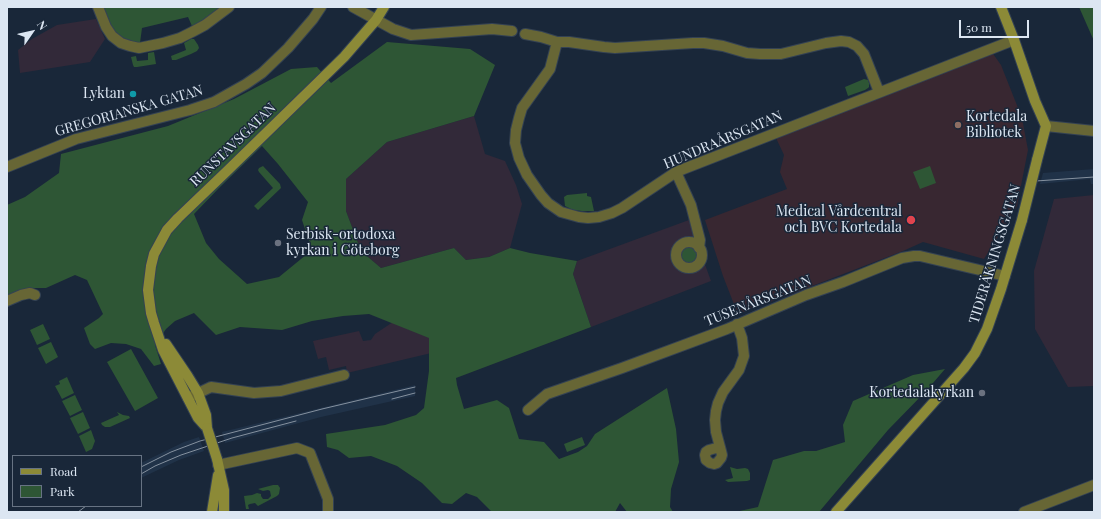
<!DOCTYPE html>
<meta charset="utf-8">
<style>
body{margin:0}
#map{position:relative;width:1101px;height:519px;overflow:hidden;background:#192739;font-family:"Playfair Display",serif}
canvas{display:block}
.frame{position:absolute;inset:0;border:8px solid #dce6f2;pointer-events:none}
.legend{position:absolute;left:12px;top:455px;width:130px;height:52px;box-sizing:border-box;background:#192739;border:1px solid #677383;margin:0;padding:5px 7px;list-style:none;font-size:12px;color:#dce6f2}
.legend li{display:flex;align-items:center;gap:8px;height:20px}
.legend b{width:20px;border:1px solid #677383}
.north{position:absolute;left:12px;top:12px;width:40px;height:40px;-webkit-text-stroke:3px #192739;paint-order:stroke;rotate:56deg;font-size:11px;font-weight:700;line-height:16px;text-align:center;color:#dce6f2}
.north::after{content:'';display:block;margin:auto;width:14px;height:18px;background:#dce6f2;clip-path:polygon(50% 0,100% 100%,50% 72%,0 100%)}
.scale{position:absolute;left:959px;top:20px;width:70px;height:18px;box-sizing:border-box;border:2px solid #dce6f2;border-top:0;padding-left:5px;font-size:12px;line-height:14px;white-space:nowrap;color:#dce6f2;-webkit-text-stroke:3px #192739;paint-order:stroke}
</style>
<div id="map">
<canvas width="1101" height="519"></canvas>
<div class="frame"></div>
<ul class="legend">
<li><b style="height:5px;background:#8c8a37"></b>Road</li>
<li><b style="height:11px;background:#2e5635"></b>Park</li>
</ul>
<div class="north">N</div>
<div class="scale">50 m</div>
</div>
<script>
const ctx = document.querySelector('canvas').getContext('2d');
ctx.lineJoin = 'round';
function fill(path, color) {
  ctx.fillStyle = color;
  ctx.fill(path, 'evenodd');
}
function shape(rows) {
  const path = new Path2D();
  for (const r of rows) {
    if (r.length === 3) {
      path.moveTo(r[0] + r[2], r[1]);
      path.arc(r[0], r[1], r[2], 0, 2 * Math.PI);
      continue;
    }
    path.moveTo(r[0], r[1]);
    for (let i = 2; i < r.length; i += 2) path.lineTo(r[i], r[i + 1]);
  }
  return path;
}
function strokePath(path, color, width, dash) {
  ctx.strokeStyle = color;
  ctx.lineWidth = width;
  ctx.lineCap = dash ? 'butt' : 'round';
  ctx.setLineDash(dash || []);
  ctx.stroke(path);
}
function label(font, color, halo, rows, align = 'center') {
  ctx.font = font + ' "Playfair Display",serif';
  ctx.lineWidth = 3;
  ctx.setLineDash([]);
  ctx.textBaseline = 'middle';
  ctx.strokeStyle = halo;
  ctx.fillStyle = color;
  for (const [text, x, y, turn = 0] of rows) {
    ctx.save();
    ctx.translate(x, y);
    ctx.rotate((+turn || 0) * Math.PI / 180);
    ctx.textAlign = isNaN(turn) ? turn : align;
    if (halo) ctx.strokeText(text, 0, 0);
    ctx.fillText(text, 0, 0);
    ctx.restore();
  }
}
const commercial = shape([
 [991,51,1001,65,1022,118,1028,150,1017,206,984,259,923,242,903,251,799,291,741,313,737,312,723,276,705,220,787,189,780,172,784,155,776,138]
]);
const built = shape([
 [1094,169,1094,184,1091,184,1090,179,1040,184,1043,173],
 [415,385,415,396,321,417,225,443,222,432],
 [199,437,204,451,179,460,141,478,141,463,184,442]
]);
const education = shape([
 [96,19,105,39,90,62,20,73,18,50,32,39,57,25],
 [474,116,485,154,505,161,516,185,522,204,510,248,489,257,466,260,454,248,381,268,361,251,346,211,346,179,387,142],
 [1094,195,1094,386,1068,387,1035,329,1034,271,1054,199],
 [689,220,711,281,591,327,573,274,577,261],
 [396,320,409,330,422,329,444,350,347,373,346,366,329,370,326,357,318,359,313,341,359,331,363,341,371,340,375,334]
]);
const green = shape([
 [103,7,222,7,203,21,192,26,188,17,142,28,140,43,130,41,117,35,109,25,104,11],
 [1079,7,1094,7,1094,41],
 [191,39,194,39,198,45,199,48,197,51,191,54,176,60,172,60,171,56,186,50,184,43],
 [387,42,470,49,495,65,474,116,387,142,346,179,346,211,361,251,381,268,454,248,466,260,489,257,510,248,530,253,577,261,573,274,591,327,456,378,457,385,464,409,497,400,509,408,519,439,544,442,559,459,578,452,587,446,595,434,667,388,676,429,679,462,671,489,670,507,673,512,627,512,620,503,615,512,492,512,477,497,466,493,452,504,442,503,422,483,397,466,371,456,349,458,338,450,327,447,326,434,385,425,416,415,424,408,429,371,429,338,369,314,343,316,312,321,282,330,240,327,216,335,194,313,175,321,166,329,155,345,161,364,154,366,141,349,126,344,111,343,95,349,90,344,84,328,99,318,103,314,87,280,75,275,46,288,32,288,7,296,7,205,25,197,59,173,61,154,168,126,234,99,291,69,317,67,331,83],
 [262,146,278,164,308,202,302,220,312,250,279,277,247,284,219,259,206,243,194,214,219,188],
 [154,52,156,64,137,67,134,67,133,65,131,57,136,56,137,61,148,60,148,53],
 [864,79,868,80,869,83,869,87,868,88,865,90,848,96,845,87],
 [263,166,280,184,281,188,258,210,254,206,273,188,259,172,258,170,259,168],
 [930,166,936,183,920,189,913,172],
 [587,193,587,196,591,197,594,211,582,211,573,210,565,206,564,197,567,195],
 [689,245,695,246,698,250,698,255,696,260,692,263,689,263,683,262,681,260,680,255,681,251],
 [43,324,50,339,37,345,30,330],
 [51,342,58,357,46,364,38,348],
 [131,349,158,398,135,411,107,362],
 [945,369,927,390,888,430,819,512,735,512,758,507,773,460,804,451,816,451,845,442,843,425,853,401,913,375],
 [67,377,74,393,62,399,55,386,60,384,59,381],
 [75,395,82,410,70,416,62,401],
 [83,412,90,428,78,434,70,418],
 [117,412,123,415,129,416,130,418,110,427,105,427,102,425,101,423,119,415],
 [91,430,95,441,92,449,86,452,79,436],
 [582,437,585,445,567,452,564,444],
 [730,467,737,469,745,468,748,469,750,473,750,480,747,481,728,482,725,480,733,478],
 [273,485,278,485,280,488,279,494,277,496,258,506,255,503,250,504,248,505,249,509,246,509,244,496,252,495,257,493,261,494,261,496,263,499,268,499,271,496,270,491,268,490,263,491,258,489]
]);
const street = shape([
 [98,7,106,27,112,36,121,43,130,46,139,48,163,43,180,38,192,32,205,25,229,7],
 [353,7,393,29,411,35,492,29,512,31],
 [525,34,541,37,557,42,569,42,604,47,615,48,693,43,704,43,723,46,747,53,760,54,781,54,826,43,841,41,849,42,857,46,864,54,879,92],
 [557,42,550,69,522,108,519,118,516,130,515,143,519,158,527,175,541,195,548,203,561,212,579,217,588,218,599,217,612,213,622,208,676,172,686,168,1014,40],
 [1046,126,1094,131],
 [7,167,76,139,190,110,214,102,246,84,262,73,288,48,313,19,321,7],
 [676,172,691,205,700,240,699,248],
 [689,255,13],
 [7,301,21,295,30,293,35,295],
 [188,398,211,387,254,393,281,391,344,375],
 [528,410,547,394,622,368,727,329,806,295,843,282,902,258,914,256,920,256,1005,276],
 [720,447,722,455,721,458,717,463,714,464,710,463,706,460,705,455,706,452,709,450,720,447,716,432,715,420,716,411,718,403,723,392,739,370,744,356,742,338,737,324],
 [218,465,297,448,310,453,328,499,328,512],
 [1024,512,1094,485]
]);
const secondary = shape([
 [1001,7,1014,40,1035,101,1046,126,1037,160],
 [166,344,187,375,198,393,206,415,207,428],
 [207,428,198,418,163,350,154,323,151,313,148,290,151,266,154,254,167,230,178,218,226,172,344,57,376,20,384,7],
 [217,459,224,490,224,512],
 [212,512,218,475],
 [836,512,964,368,975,353,987,329,1001,289,1022,220]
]);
const tram = shape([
 [1036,181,1094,177],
 [392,399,415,393],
 [141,467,171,452,200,441,322,409,415,387],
 [141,474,155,466,181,455,232,438,296,421],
 [78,512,86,506]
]);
const secondaryBridge = shape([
 [1022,220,1037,160],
 [207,428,217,459]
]);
const markers = [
 [133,94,4,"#0f9aa8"],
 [958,125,4,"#8d6e63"],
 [911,220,5,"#e0444e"],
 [278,243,4,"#6b7280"],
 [982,393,4,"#6b7280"]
];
const poiNames = [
 ["Lyktan",125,94],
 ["Kortedala",966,117,"left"],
 ["Bibliotek",966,133,"left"],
 ["Medical Vårdcentral",902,212],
 ["och BVC Kortedala",902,228],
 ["Serbisk-ortodoxa",286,235,"left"],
 ["kyrkan i Göteborg",286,251,"left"],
 ["Kortedalakyrkan",974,393]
];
const streetNames = [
 ["GREGORIANSKA GATAN",129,111,-16],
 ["HUNDRAÅRSGATAN",723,140,-23],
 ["RUNSTAVSGATAN",233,145,-44],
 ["TIDERÄKNINGSGATAN",995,254,-73],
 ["TUSENÅRSGATAN",758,301,-22]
];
fill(commercial, '#382731');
fill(built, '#203248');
fill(education, '#322939');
fill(green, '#2e5635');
strokePath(street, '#344253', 12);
strokePath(secondary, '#344253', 12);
strokePath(street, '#676635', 10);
strokePath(secondary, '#8c8a37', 10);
strokePath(tram, '#85919f', 1);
strokePath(secondaryBridge, '#344253', 12, []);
strokePath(secondaryBridge, '#8c8a37', 10);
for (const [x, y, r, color] of markers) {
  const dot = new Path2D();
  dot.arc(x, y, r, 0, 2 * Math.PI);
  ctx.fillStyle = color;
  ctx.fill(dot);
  strokePath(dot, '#192739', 1.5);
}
label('14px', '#dce6f2', '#192739', poiNames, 'right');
label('14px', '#dce6f2', '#192739', streetNames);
</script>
